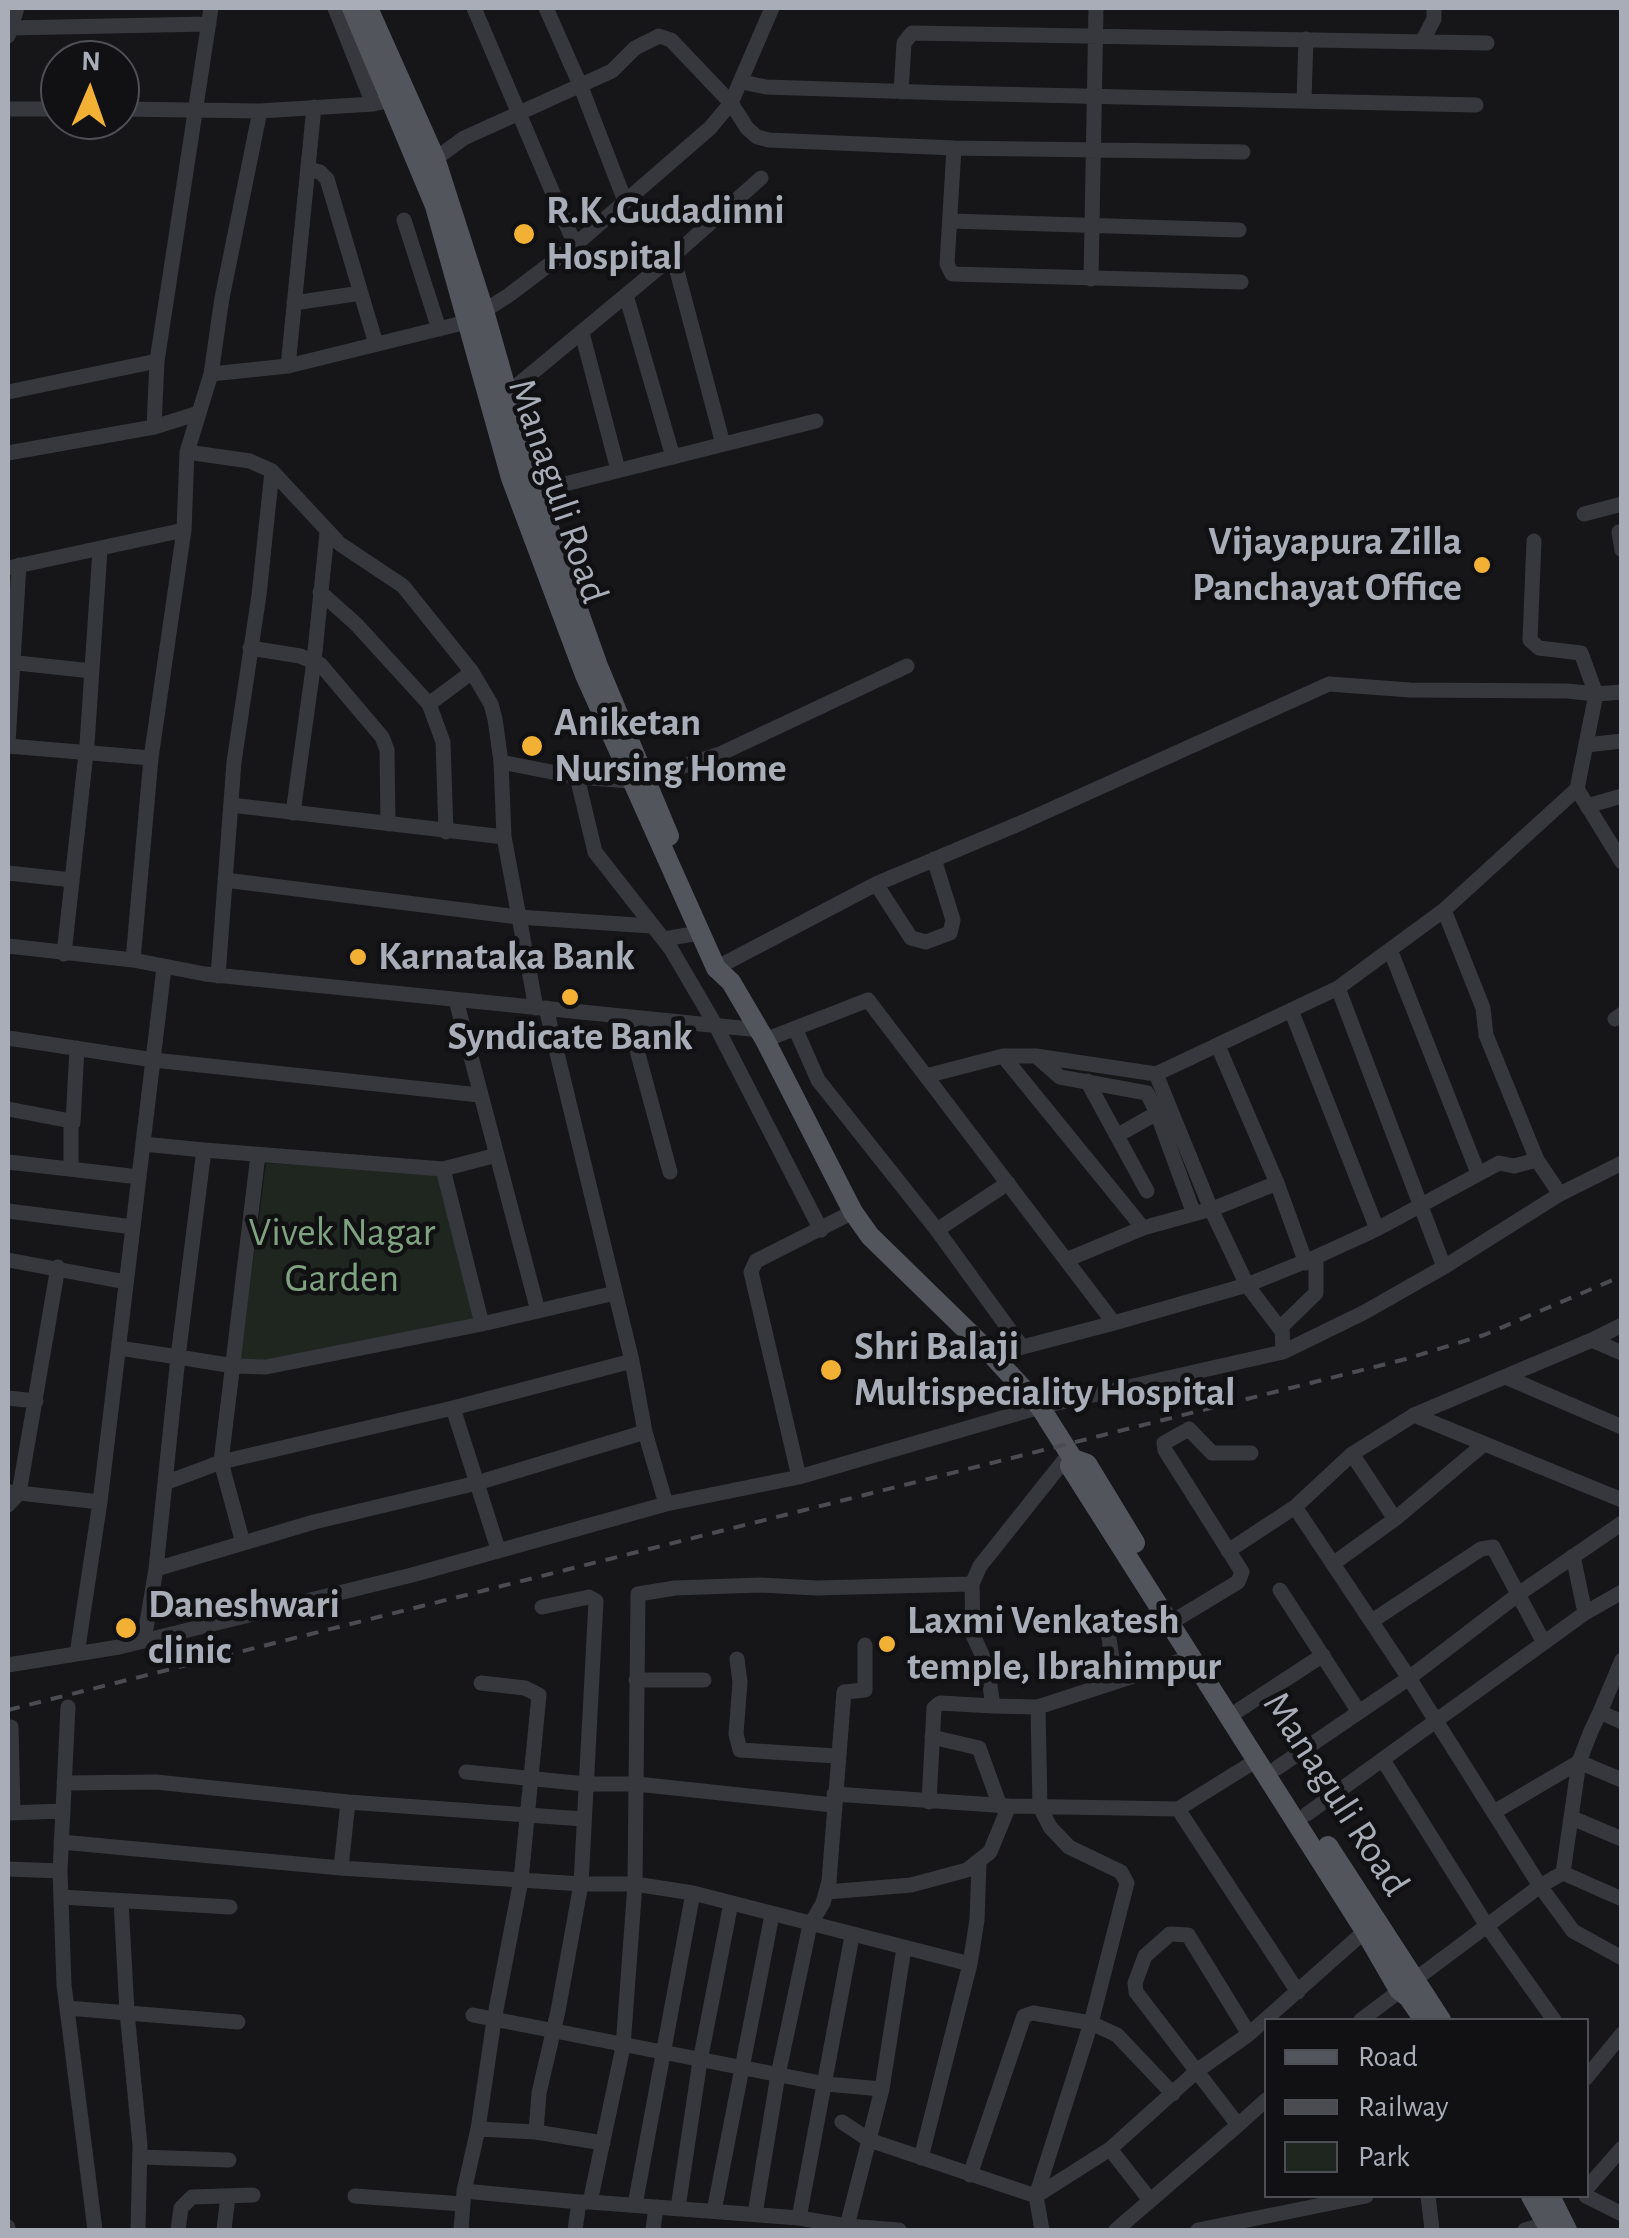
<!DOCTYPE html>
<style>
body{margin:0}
#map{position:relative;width:1629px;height:2238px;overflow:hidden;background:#161618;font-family:"Alegreya Sans",sans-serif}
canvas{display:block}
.frame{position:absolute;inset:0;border:10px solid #a8adb8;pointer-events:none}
.legend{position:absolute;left:1264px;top:2018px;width:325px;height:180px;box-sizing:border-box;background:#111113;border:2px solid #4d4f55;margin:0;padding:12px 18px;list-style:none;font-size:30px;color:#a8adb8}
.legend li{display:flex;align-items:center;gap:20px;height:50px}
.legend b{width:50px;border:2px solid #4d4f55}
.north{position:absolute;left:40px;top:40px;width:100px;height:100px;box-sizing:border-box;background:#111113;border:2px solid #4d4f55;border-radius:50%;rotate:2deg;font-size:28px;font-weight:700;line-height:40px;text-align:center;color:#a8adb8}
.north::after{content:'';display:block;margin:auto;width:35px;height:45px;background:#f2b134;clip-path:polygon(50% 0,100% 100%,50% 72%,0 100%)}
</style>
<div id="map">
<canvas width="1629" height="2238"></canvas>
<div class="frame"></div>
<ul class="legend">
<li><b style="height:12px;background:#53555c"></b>Road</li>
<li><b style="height:12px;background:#4a4c52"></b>Railway</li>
<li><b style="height:28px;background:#1e261f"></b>Park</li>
</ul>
<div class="north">N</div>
</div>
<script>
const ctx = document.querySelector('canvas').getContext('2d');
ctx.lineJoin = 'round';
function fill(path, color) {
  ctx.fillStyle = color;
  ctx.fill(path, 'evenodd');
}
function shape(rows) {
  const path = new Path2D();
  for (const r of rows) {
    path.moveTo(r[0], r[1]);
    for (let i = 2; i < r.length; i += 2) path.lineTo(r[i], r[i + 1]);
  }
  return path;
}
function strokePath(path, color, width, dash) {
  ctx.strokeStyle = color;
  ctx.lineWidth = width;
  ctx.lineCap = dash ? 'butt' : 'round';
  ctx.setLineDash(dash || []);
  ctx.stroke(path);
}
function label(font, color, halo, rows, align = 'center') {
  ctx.font = font + ' "Alegreya Sans",sans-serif';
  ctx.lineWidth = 9;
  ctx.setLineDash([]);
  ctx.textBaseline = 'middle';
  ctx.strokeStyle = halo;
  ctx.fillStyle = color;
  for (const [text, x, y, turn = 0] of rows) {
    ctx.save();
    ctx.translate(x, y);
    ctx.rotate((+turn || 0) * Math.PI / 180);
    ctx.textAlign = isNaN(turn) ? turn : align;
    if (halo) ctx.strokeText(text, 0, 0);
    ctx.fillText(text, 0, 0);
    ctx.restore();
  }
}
const green = shape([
 [266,1163,439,1174,476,1318,260,1362,240,1361]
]);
const minor = shape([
 [335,8,373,104],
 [474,8,575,245],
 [546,8,581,87,625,201],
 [10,28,209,24],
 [8,36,17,8],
 [1422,42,1434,19,1434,8],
 [742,82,766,87,948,93,1476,105],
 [901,92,904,43,912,33,1487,43],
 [1304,100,1306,39],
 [8,109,60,109],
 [120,109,260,111,373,104,397,99],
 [954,148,947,264,952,274,1241,282],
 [427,165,464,138,612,71,635,48,659,36,671,40,731,103,747,128,757,137,769,140,954,148,1243,152],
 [308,169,320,172,327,179,376,344],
 [404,220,439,329],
 [951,221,1239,230],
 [673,256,723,444],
 [1091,279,1096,8],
 [626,295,673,457],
 [294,303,361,293],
 [582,333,618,470],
 [288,366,314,107],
 [211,374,288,366,467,322,509,295,575,245,710,128,731,103,772,8],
 [8,392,157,361],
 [508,393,673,256,761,178],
 [154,427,157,361,211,8],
 [187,452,250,461,272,471,340,544,403,586,472,672,491,704,495,719,501,762,504,837,536,1008],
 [8,453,154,427,199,413],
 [537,491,816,421],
 [1584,514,1622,504],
 [1619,532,1622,550],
 [8,568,184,530],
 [320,592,356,624,429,704,443,742,446,832],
 [250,648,300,656,321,665,382,737,387,750,388,824],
 [8,662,92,671],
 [429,704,472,672],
 [8,743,19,565],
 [1586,745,1622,741],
 [8,746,151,758],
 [501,762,577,777,631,781,646,778,720,754,907,666],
 [577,777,595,852,671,949,716,1026,821,1230],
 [1577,789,1622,862],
 [231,805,504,837],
 [1587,806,1622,796],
 [293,813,314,661,327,533],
 [8,873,72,880],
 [225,880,518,917,651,926],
 [876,884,911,938,926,942,950,933,953,920,934,859],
 [1444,910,1483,1008,1486,1035,1537,1160],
 [664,939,699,933],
 [8,946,133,960,205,974,760,1030],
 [1391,952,1478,1173],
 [64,954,87,744,100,550],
 [133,960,151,758,184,530,187,452,211,374,222,298,260,111],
 [716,968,876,884,1023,822,1329,684,1410,690,1567,691,1596,694,1622,692],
 [218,976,234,762,259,595,272,471],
 [1338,988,1444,1267],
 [456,1000,538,1311],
 [546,1008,632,1361],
 [1291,1010,1377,1229,1316,1257],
 [628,1017,670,1172],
 [1615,1019,1622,1014],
 [795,1028,818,1080,937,1230,1022,1347],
 [8,1038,154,1060,479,1095],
 [765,1040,868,1000,1114,1323,992,1355],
 [1218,1046,1277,1183,1306,1263],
 [1003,1056,1143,1228,1066,1260],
 [1036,1056,1060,1077,1147,1093,1157,1113,1194,1214],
 [1156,1074,1211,1209,1247,1285,1281,1330],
 [926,1076,1003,1056,1036,1056,1156,1074,1338,988,1444,910,1577,789,1596,694,1581,653,1539,648,1530,640,1534,541],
 [1087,1081,1147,1191],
 [8,1109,71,1121,71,1169],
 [73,1123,77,1048],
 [1118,1135,1157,1113],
 [143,1144,204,1150,178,1357,234,1366,266,1367,482,1324,443,1169,204,1150],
 [8,1162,139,1177],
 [443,1169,497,1155],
 [8,1211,133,1227],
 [1143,1228,1215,1208,1277,1183],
 [1377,1229,1499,1163,1514,1166,1537,1160,1560,1194],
 [937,1230,1008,1183],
 [8,1260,126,1282],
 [1114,1323,1247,1285,1316,1257,1316,1293,1282,1326,1283,1352],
 [482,1324,615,1293],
 [1592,1340,1622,1325],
 [119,1348,178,1357,156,1569,144,1640],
 [1508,1378,1622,1427],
 [8,1398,36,1401],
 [453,1408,498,1549],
 [1414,1415,1622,1500],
 [1484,1444,1395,1519,1352,1454,1414,1415,1592,1340,1622,1353],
 [799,1477,751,1272,756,1261,853,1212],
 [165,1483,221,1462,453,1408,632,1361,645,1432,666,1504],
 [10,1492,100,1502],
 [8,1505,19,1493,58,1267],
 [1295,1507,1352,1454],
 [1622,1523,1520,1593,1409,1678,1540,1886,1573,1931,1622,1958],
 [243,1543,221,1462,258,1155],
 [1228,1551,1295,1507,1409,1678,1277,1768],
 [1573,1556,1585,1613,1622,1592],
 [1334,1563,1395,1519],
 [156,1569,314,1522,477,1483,645,1432],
 [1280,1590,1359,1712],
 [1180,1617,1238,1582,1242,1572,1165,1450,1164,1443,1189,1429,1212,1453,1251,1453],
 [1372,1621,1481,1549,1493,1547,1544,1643],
 [1108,1631,1115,1680],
 [77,1654,100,1502,164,968],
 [737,1659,740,1682,736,1734,740,1750,836,1756],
 [8,1665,119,1647,412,1575,666,1504,799,1477,1040,1407,1283,1352,1363,1313,1444,1267,1560,1194,1622,1163],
 [636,1680,704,1680],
 [68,1707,60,1871,64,1985,95,2230],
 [1038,1707,1192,1657],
 [1239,1710,1323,1655],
 [1600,1712,1622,1660],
 [11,1727,13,1812],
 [932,1737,979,1748,1000,1806],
 [1383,1760,1487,1926,1554,2020],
 [466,1772,586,1784,637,1784,833,1805],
 [64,1783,156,1782,348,1802,583,1819],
 [834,1794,1009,1806,1178,1809,1257,1760],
 [929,1802,934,1708,940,1703,993,1706],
 [1178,1809,1298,1992],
 [1494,1812,1579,1762,1622,1780],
 [8,1813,63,1811],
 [1307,1814,1585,1613],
 [1572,1818,1622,1839],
 [61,1842,341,1868,581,1884,635,1884,693,1893,970,1964,977,1920,979,1863],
 [341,1868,348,1802],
 [8,1869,60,1871],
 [1563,1873,1579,1762,1591,1731,1600,1712,1622,1722],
 [827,1892,911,1885,967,1870,990,1852,1009,1806],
 [61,1897,230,1907],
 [121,1901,127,2012,140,2145,138,2230],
 [852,1936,799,2218,847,2226,882,2089,904,1948],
 [67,2008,238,2022],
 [473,2015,826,2084,882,2089],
 [1361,2020,1540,1886,1563,1873,1622,1899],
 [1249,2034,1188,1935,1170,1934,1145,1956,1135,1983,1136,1992,1238,2125,1266,2100],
 [1586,2078,1622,2034],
 [842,2122,869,2140,1036,2196,1091,2023,1127,1883,1121,1872,1069,1847,1050,1827,1040,1807,1038,1707,993,1706,987,1666,973,1635,972,1584,980,1566,1070,1453],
 [478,2129,536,2132,603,2143],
 [536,2132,539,2093,558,2011,581,1884,596,1601,589,1597,542,1607],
 [1110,2149,1150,2200],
 [140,2157,229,2160],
 [921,2158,970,1964],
 [970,2175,1024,2016,1033,2013,1091,2023,1117,2035,1173,2094],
 [1586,2189,1622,2148],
 [464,2191,478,2129,494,2020,521,1880,539,1695,525,1688,481,1683],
 [355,2196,462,2204],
 [1428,2196,1432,2230],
 [1586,2196,1622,2214],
 [590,2202,623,2047,635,1884,638,1594,675,1588,760,1585,817,1588,972,1584],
 [635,2205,693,1893],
 [678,2208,700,2061,731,1903],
 [714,2211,772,1915],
 [755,2214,778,2075,810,1925,823,1903,829,1881,844,1692,865,1690,865,1645],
 [8,2227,8,2230],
 [178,2230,181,2208,192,2197,253,2195],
 [224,2230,228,2196],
 [461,2230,464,2191,579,2202],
 [575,2230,579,2202,590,2202,799,2218],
 [653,2230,656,2207],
 [845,2230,847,2226,899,2230],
 [1042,2230,1036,2196,1110,2149,1198,2070,1249,2034,1365,1931],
 [1116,2230,1238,2125],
 [1198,2230,1366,2196],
 [1525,2230,1546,2224]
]);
const major = shape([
 [352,8,435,206,511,478,585,675,716,968,731,982,765,1040,853,1212,870,1236,992,1355,1040,1407,1073,1459,1070,1466,1073,1471,1365,1931,1399,1990,1409,1998,1424,2020],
 [368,8,435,158,484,311,532,480,598,666,669,836],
 [1073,1459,1087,1464,1135,1543],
 [1328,1846,1441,2020],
 [1531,2196,1550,2230],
 [1550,2196,1567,2230]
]);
const rail = shape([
 [8,1710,1406,1359,1484,1335,1622,1276]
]);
const markers = [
 [524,234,12,"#f2b134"],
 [1482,565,10,"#f2b134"],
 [532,746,12,"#f2b134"],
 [358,957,10,"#f2b134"],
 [570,997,10,"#f2b134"],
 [831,1370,12,"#f2b134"],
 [126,1628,12,"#f2b134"],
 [887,1644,10,"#f2b134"]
];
const poiNames = [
 ["R.K .Gudadinni",546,211],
 ["Hospital",546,257],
 ["Vijayapura Zilla",1462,542,"right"],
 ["Panchayat Office",1462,588,"right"],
 ["Aniketan",554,723],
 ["Nursing Home",554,769],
 ["Karnataka Bank",378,957],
 ["Syndicate Bank",570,1037,"center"],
 ["Shri Balaji",854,1347],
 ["Multispeciality Hospital",854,1393],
 ["Daneshwari",148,1605],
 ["clinic",148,1651],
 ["Laxmi Venkatesh",907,1621],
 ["temple, Ibrahimpur",907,1667]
];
const streetNames = [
 ["Managuli Road",558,491,71],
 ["Managuli Road",1336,1794,57]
];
const parkNames = [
 ["Vivek Nagar",342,1233],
 ["Garden",342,1279]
];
fill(green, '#1e261f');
strokePath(minor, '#37383d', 15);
strokePath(major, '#53555c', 20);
strokePath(rail, '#4a4c52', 4, [12, 10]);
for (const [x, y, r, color] of markers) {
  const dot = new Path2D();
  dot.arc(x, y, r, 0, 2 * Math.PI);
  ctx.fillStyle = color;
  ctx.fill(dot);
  strokePath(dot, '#111113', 4);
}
label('bold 40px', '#a8adb8', '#111113', poiNames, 'left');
label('40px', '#a8adb8', '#111113', streetNames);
label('40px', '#7fa381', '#111113', parkNames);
</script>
